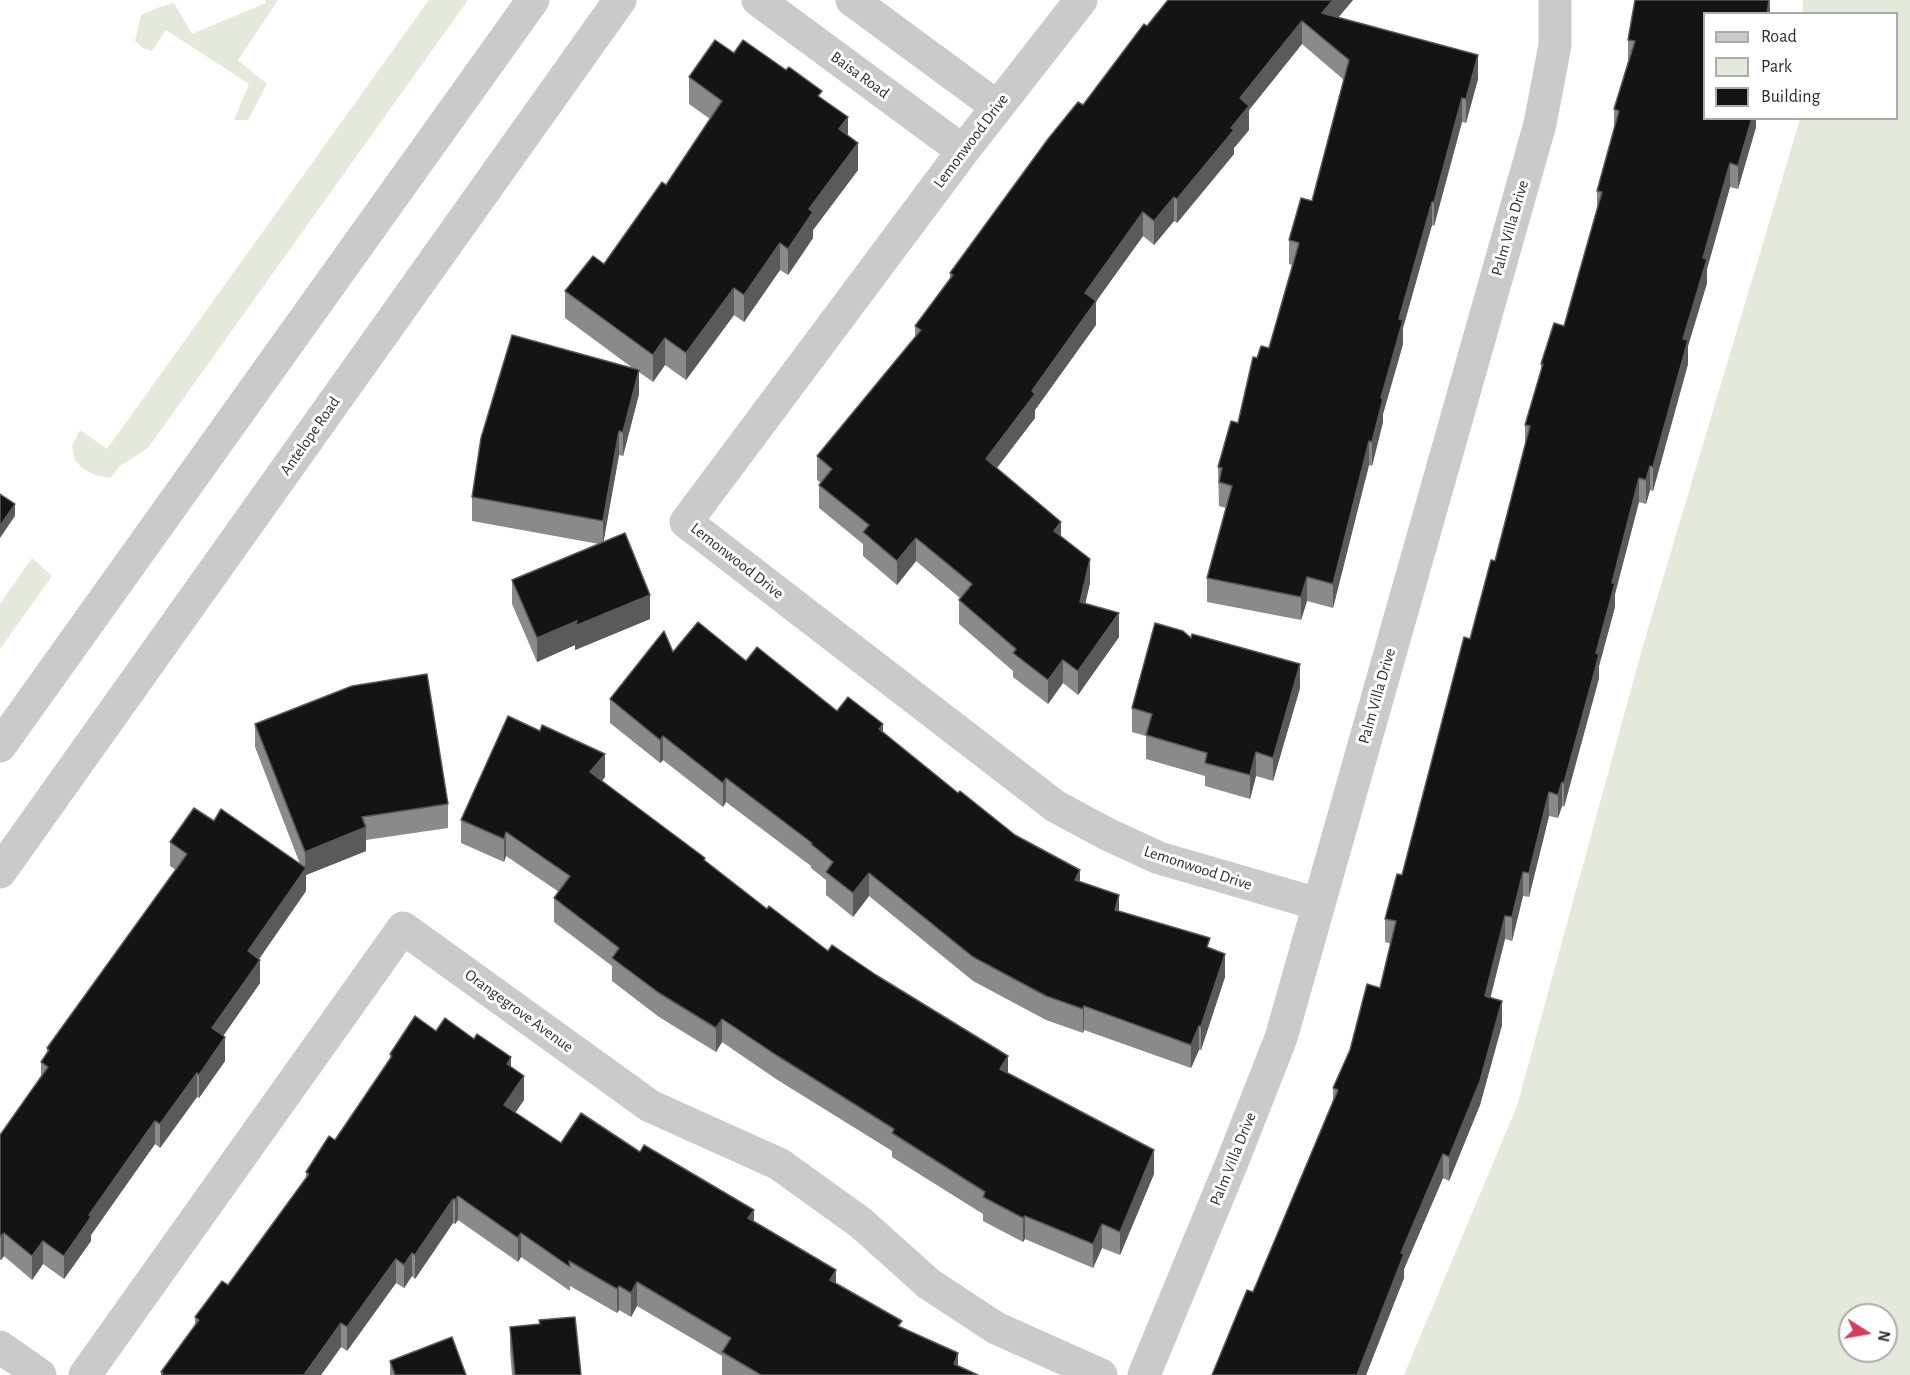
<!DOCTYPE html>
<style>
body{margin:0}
#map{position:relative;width:1910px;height:1375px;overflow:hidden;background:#fff;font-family:"Alegreya Sans",sans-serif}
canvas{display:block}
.legend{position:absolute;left:1703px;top:12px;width:195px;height:108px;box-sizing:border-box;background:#fff;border:2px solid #ababab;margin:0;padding:8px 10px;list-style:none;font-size:18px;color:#2d2d2d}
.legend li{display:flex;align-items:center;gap:12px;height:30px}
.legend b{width:30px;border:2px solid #ababab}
.north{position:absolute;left:1838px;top:1303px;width:60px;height:60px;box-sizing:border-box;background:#fff;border:2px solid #ababab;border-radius:50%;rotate:101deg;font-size:16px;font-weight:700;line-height:24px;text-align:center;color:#2d2d2d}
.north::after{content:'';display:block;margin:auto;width:21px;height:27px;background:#d63d59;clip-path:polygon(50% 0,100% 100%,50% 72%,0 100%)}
</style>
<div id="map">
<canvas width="1910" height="1375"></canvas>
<ul class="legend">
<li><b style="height:8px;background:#cacaca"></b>Road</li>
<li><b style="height:16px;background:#e5e9dc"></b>Park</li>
<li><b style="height:16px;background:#141414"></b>Building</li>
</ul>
<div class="north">N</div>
</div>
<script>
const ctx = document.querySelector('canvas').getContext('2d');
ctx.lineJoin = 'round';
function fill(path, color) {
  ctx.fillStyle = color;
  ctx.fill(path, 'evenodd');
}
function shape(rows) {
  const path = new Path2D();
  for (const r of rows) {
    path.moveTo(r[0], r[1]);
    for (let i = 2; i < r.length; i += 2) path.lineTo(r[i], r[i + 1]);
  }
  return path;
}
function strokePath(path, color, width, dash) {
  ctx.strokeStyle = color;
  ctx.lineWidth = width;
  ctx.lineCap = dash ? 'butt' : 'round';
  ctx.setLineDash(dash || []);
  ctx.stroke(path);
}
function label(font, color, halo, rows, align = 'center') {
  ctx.font = font + ' "Alegreya Sans",sans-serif';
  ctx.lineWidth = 6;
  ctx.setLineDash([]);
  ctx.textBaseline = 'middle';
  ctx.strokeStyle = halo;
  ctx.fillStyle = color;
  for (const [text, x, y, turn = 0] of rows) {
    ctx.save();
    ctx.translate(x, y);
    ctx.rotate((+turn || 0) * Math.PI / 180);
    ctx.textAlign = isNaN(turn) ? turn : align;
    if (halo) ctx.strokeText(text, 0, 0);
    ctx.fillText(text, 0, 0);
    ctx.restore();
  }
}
const green = shape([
 [265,0,278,0,238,60,267,84,248,120,234,120,249,84,166,30,152,51,143,48,135,41,141,15,160,7,174,3,192,34,266,3],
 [429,0,468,0,148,448,120,466,110,478,95,475,82,468,75,460,72,446,80,430,107,449],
 [1803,0,1910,0,1910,1375,1404,1375,1517,1106,1644,642,1800,119,1896,118,1896,14,1803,13],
 [1850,1315,1886,1315,1886,1351,1850,1351],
 [32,558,52,576,0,649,0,604]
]);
const minor = shape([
 [758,0,963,151],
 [852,0,996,106],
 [1081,0,963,151,686,522,1055,806,1107,834,1159,858,1318,904],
 [0,746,533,0],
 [0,872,620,0],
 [0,1347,40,1375],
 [85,1375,403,928,650,1106,779,1164,861,1223,929,1284,996,1328,1101,1375],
 [1144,1375,1233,1160,1281,1038,1540,124,1555,45,1555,0]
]);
const wall = shape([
 [1168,0,1353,0,1338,17,1478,79,1466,123,1462,122,1434,226,1432,225,1403,328,1403,344,1383,414,1383,422,1372,466,1369,465,1333,608,1307,601,1301,620,1207,602,1207,578,1226,508,1219,506,1218,467,1238,423,1257,358,1269,348,1292,265,1289,264,1289,240,1312,201,1344,80,1302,44,1249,110,1249,130,1234,148,1234,154,1177,223,1174,221,1154,245,1143,236,1096,301,1096,325,1035,410,1035,418,997,468,1061,537,1090,583,1085,604,1119,637,1078,695,1063,683,1048,704,1013,677,1013,671,959,624,959,600,960,598,916,561,897,585,863,556,863,544,819,508,819,485,821,483,817,480,817,456,915,338,915,326,950,278,950,273,1083,105],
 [1635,0,1770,0,1770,14,1704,14,1704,118,1756,118,1756,127,1738,189,1730,187,1707,269,1707,283,1688,346,1688,364,1653,491,1650,490,1646,504,1639,502,1615,594,1615,607,1599,666,1599,678,1595,693,1564,807,1562,806,1558,818,1549,816,1529,897,1523,896,1512,941,1505,939,1490,998,1502,1001,1502,1025,1480,1105,1449,1181,1443,1178,1404,1269,1404,1278,1366,1375,1212,1375,1247,1290,1253,1292,1333,1100,1333,1088,1350,1050,1367,984,1380,988,1391,944,1385,942,1385,919,1397,874,1402,875,1464,637,1470,639,1491,560,1495,561,1525,446,1525,425,1541,370,1541,364,1554,323,1564,326,1597,210,1597,191,1614,129,1614,109,1628,61,1628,40],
 [734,53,822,98,848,136,858,170,813,230,813,238,788,275,780,270,744,322,734,315,686,380,665,365,653,382,639,372,639,394,623,456,619,455,603,542,650,619,575,650,575,645,537,662,512,604,512,580,599,544,472,521,472,497,634,369,565,318,565,291,604,264,666,185,710,119,689,104,689,77],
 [1191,638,1300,688,1273,781,1256,776,1250,799,1205,786,1205,776,1146,759,1146,736,1132,732,1132,708],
 [673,652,746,661,837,711,883,733,958,793,1080,882,1119,912,1210,948,1225,977,1201,1050,1199,1050,1191,1068,1084,1030,1083,1033,1046,1020,973,981,869,896,853,917,826,895,826,880,811,868,811,866,726,802,723,807,663,760,660,763,610,723,610,699],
 [255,724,448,804,448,828,366,840,366,851,306,875,306,891,259,959,260,983,223,1036,225,1061,199,1098,197,1097,160,1148,155,1144,91,1235,91,1241,64,1279,43,1264,32,1280,4,1256,1,1260,0,1260,0,1135,41,1077,41,1062,47,1052,47,1048,176,870,170,866,170,842,214,821,300,864,255,747],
 [540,731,605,777,602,781,767,909,1154,1174,1120,1255,1102,1248,1093,1268,1025,1239,1023,1242,983,1221,983,1214,892,1157,892,1151,776,1079,722,1042,716,1052,659,1017,612,981,612,966,554,922,554,898,559,892,506,856,504,862,461,843,461,820],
 [436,1031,511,1067,524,1100,515,1113,561,1143,640,1152,754,1221,836,1284,958,1366,978,1375,722,1375,722,1356,637,1306,631,1317,619,1310,617,1313,570,1286,570,1291,521,1257,518,1262,458,1220,455,1224,453,1223,415,1279,412,1276,404,1288,396,1283,347,1351,341,1347,321,1375,161,1375,161,1372,195,1326,195,1317,228,1285,306,1178,306,1172,335,1140,390,1060,390,1054],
 [539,1320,581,1375,512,1375,510,1351,510,1327,539,1324],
 [390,1361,466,1375,390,1375]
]);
const shadedWall = shape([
 [1333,0,1353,0,1322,37,1322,13],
 [1769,0,1770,14,1767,14],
 [1302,21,1302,44,1249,110,1249,130,1234,148,1234,154,1177,223,1177,199,1231,128,1240,98],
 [1478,55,1478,79,1466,123,1466,99],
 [1462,98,1462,122,1434,226,1434,202],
 [848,117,848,144,839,129],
 [1751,118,1756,118,1756,127,1738,189,1738,166],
 [858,143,858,170,813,230,813,238,788,275,788,249,809,209],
 [1730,163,1730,187,1707,269,1707,283,1688,346,1688,364,1653,491,1653,467,1703,258],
 [1174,197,1174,221,1154,245,1154,221],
 [1432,202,1432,225,1403,328,1403,344,1383,414,1383,422,1372,466,1372,442,1381,398,1399,319],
 [1143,212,1143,236,1085,317,1085,293],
 [780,243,780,270,744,322,744,295],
 [734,288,734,315,686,380,686,353],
 [1096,301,1096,325,1035,410,1035,418,986,482,986,459,1032,391],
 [665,338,665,365,653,382,653,355],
 [639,370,639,394,623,456,623,432],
 [619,431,619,455,603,545,603,521],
 [1369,441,1369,465,1333,608,1333,584],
 [1650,466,1650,490,1646,504,1646,480],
 [1639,478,1639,502,1615,594,1615,607,1599,666,1599,678,1595,693,1564,807,1564,783,1596,653,1612,583],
 [15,504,15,516,0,538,0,526],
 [1061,522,1061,546,1054,531],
 [916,538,916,561,897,585,897,561],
 [1090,559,1090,583,1080,626,1080,602],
 [1307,577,1307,601,1301,620,1301,597],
 [650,595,650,619,575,650,575,645,537,662,537,638,577,621],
 [1119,613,1119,637,1078,695,1078,671],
 [1063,660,1063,683,1048,704,1048,680],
 [1300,664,1300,688,1273,781,1273,758],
 [883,724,883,747,879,729],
 [663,736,663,760,660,763,660,740],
 [1256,752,1256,776,1250,799,1250,775],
 [605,754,605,777,590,796,590,772],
 [726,778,726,802,723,807,723,783],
 [1562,782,1562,806,1558,818,1558,795],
 [1549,792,1549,816,1529,897,1529,873],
 [366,827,366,851,306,875,306,891,248,975,248,951,305,869,305,852],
 [506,832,506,856,504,862,504,839],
 [1080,870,1080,894,1075,880],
 [1523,872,1523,896,1512,941,1512,917],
 [869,873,869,896,853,917,853,893],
 [1119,895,1119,919,1115,910],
 [1505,916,1505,939,1485,1020,1485,996],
 [1225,954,1225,977,1201,1050,1201,1026],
 [260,960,260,983,212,1052,212,1028],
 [1502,1001,1502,1025,1480,1105,1449,1181,1449,1157],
 [1084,1006,1084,1030,1083,1033,1083,1009],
 [722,1019,722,1042,716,1052,716,1028],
 [1199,1026,1199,1050,1191,1068,1191,1045],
 [225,1037,225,1061,199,1098,199,1075],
 [1008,1056,1008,1080,1000,1069],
 [511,1057,511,1081,507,1064],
 [197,1073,197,1097,160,1148,160,1124],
 [524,1076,524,1100,504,1129,504,1105],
 [155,1121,155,1144,91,1235,91,1241,64,1279,64,1256,89,1215],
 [1154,1150,1154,1174,1120,1255,1120,1232],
 [1443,1154,1443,1178,1404,1269,1404,1278,1366,1375,1357,1375,1401,1253],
 [458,1196,458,1220,455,1224,455,1200],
 [453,1199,453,1223,415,1279,415,1255],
 [754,1210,754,1234,748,1218],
 [1025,1216,1025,1239,1023,1242,1023,1218],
 [1102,1224,1102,1248,1093,1268,1093,1244],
 [4,1233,4,1256,1,1260,1,1236],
 [521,1233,521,1257,518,1262,518,1238],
 [43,1241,43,1264,32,1280,32,1256],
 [412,1253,412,1276,404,1288,404,1265],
 [396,1259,396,1283,347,1351,347,1327],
 [836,1270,836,1294,830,1280],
 [637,1282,637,1306,631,1317,631,1293],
 [619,1286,619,1310,617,1313,617,1289],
 [341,1323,341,1347,321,1375,304,1375],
 [958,1353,958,1375,954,1364]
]);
const building = shape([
 [1168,0,1333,0,1322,13,1478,55,1466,99,1462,98,1434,202,1432,202,1399,319,1403,320,1381,398,1383,399,1372,442,1369,441,1333,584,1307,577,1301,597,1207,578,1232,486,1219,482,1222,468,1218,467,1231,421,1238,423,1253,357,1257,358,1261,346,1269,348,1299,243,1289,240,1301,198,1312,201,1349,60,1302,21,1240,98,1249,106,1231,128,1234,130,1177,199,1174,197,1154,221,1143,212,1085,293,1096,301,1032,391,1035,394,986,459,1061,522,1054,531,1090,559,1080,602,1119,613,1078,671,1063,660,1048,680,1013,653,1016,649,959,600,972,584,916,538,897,561,863,532,869,525,819,485,832,469,817,456,921,330,915,326,953,275,950,273,1048,139,1078,102,1083,105,1144,24,1147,26,1168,0],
 [1635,0,1769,0,1767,14,1704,14,1704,118,1752,118,1738,166,1730,163,1703,258,1707,259,1683,339,1688,340,1653,467,1650,466,1646,480,1639,478,1612,583,1615,583,1596,653,1599,654,1595,670,1564,783,1562,782,1558,795,1549,792,1529,873,1523,872,1512,917,1505,916,1485,996,1502,1001,1480,1081,1449,1157,1443,1154,1401,1253,1404,1254,1357,1375,1212,1375,1247,1290,1253,1292,1338,1090,1333,1088,1350,1050,1367,984,1380,988,1396,921,1385,919,1397,874,1402,875,1464,637,1470,639,1491,560,1495,561,1530,426,1525,425,1543,364,1541,364,1554,323,1564,326,1602,192,1597,191,1619,111,1614,109,1635,41,1628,40,1635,0],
 [715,40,734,53,743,40,786,70,789,67,822,91,818,96,848,117,839,129,858,143,809,209,813,212,788,249,780,243,744,295,734,288,686,353,665,338,653,355,565,291,593,256,604,264,662,182,666,185,722,101,689,77,715,40],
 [512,335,639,370,623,432,619,431,603,521,472,497,481,438,512,335],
 [0,494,15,504,0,526,0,494],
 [625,533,650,595,575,626,577,621,537,638,512,580,625,533],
 [698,622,746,661,757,647,837,711,848,697,883,724,879,729,958,793,960,791,1015,835,1080,870,1075,880,1119,895,1115,910,1210,938,1207,947,1225,954,1201,1026,1199,1026,1191,1045,1084,1006,1083,1009,1046,996,973,957,869,873,853,893,826,872,833,862,811,844,812,843,726,778,723,783,663,736,660,740,610,699,664,631,673,652,698,622],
 [1155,623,1183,631,1191,638,1192,634,1300,664,1273,758,1256,752,1250,775,1205,763,1207,753,1146,735,1152,714,1132,708,1155,623],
 [427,674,448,804,362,817,366,827,305,852,255,724,352,686,427,674],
 [508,716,540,731,542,725,605,754,590,772,705,858,704,860,767,909,769,906,828,951,832,945,876,975,1008,1056,1000,1069,1154,1150,1120,1232,1102,1224,1093,1244,1025,1216,1023,1218,983,1197,985,1192,892,1133,894,1129,776,1055,722,1019,716,1028,659,993,612,958,619,948,554,898,570,876,506,832,504,839,461,820,508,716],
 [194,808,214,821,221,809,306,868,248,951,260,960,212,1028,225,1037,199,1075,197,1073,160,1124,155,1121,89,1215,91,1217,64,1256,43,1241,32,1256,4,1233,1,1236,0,1236,0,1135,48,1067,41,1062,49,1050,47,1048,187,854,170,842,194,808],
 [415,1016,436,1031,445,1018,474,1039,477,1034,511,1057,507,1064,524,1076,504,1105,561,1143,581,1113,640,1152,644,1145,754,1210,748,1218,836,1270,830,1280,902,1321,898,1326,958,1353,954,1364,978,1375,761,1375,722,1352,731,1338,637,1282,631,1293,619,1286,617,1289,569,1261,570,1267,521,1233,518,1238,458,1196,455,1200,453,1199,415,1255,412,1253,404,1265,396,1259,347,1327,341,1323,304,1375,162,1375,163,1373,161,1372,199,1320,195,1317,222,1281,228,1285,309,1174,306,1172,329,1136,335,1140,392,1056,390,1054,415,1016],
 [575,1317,581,1375,515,1375,510,1327,540,1324,539,1320,575,1317],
 [452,1337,466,1375,395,1375,390,1361,452,1337]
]);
const streetNames = [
 ["Baisa Road",860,75,36],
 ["Lemonwood Drive",971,141,-53],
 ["Palm Villa Drive",1510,228,-74],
 ["Antelope Road",310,436,-55],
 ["Lemonwood Drive",737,561,38],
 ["Palm Villa Drive",1377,696,-74],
 ["Lemonwood Drive",1198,868,18],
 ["Orangegrove Avenue",519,1011,36],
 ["Palm Villa Drive",1233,1159,-68]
];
fill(green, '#e5e9dc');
strokePath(minor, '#cacaca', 33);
fill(wall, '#8a8a8a');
fill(shadedWall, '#5a5a5a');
fill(building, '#141414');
strokePath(building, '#5a5a5a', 1.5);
label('16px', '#2d2d2d', '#fff', streetNames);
</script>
